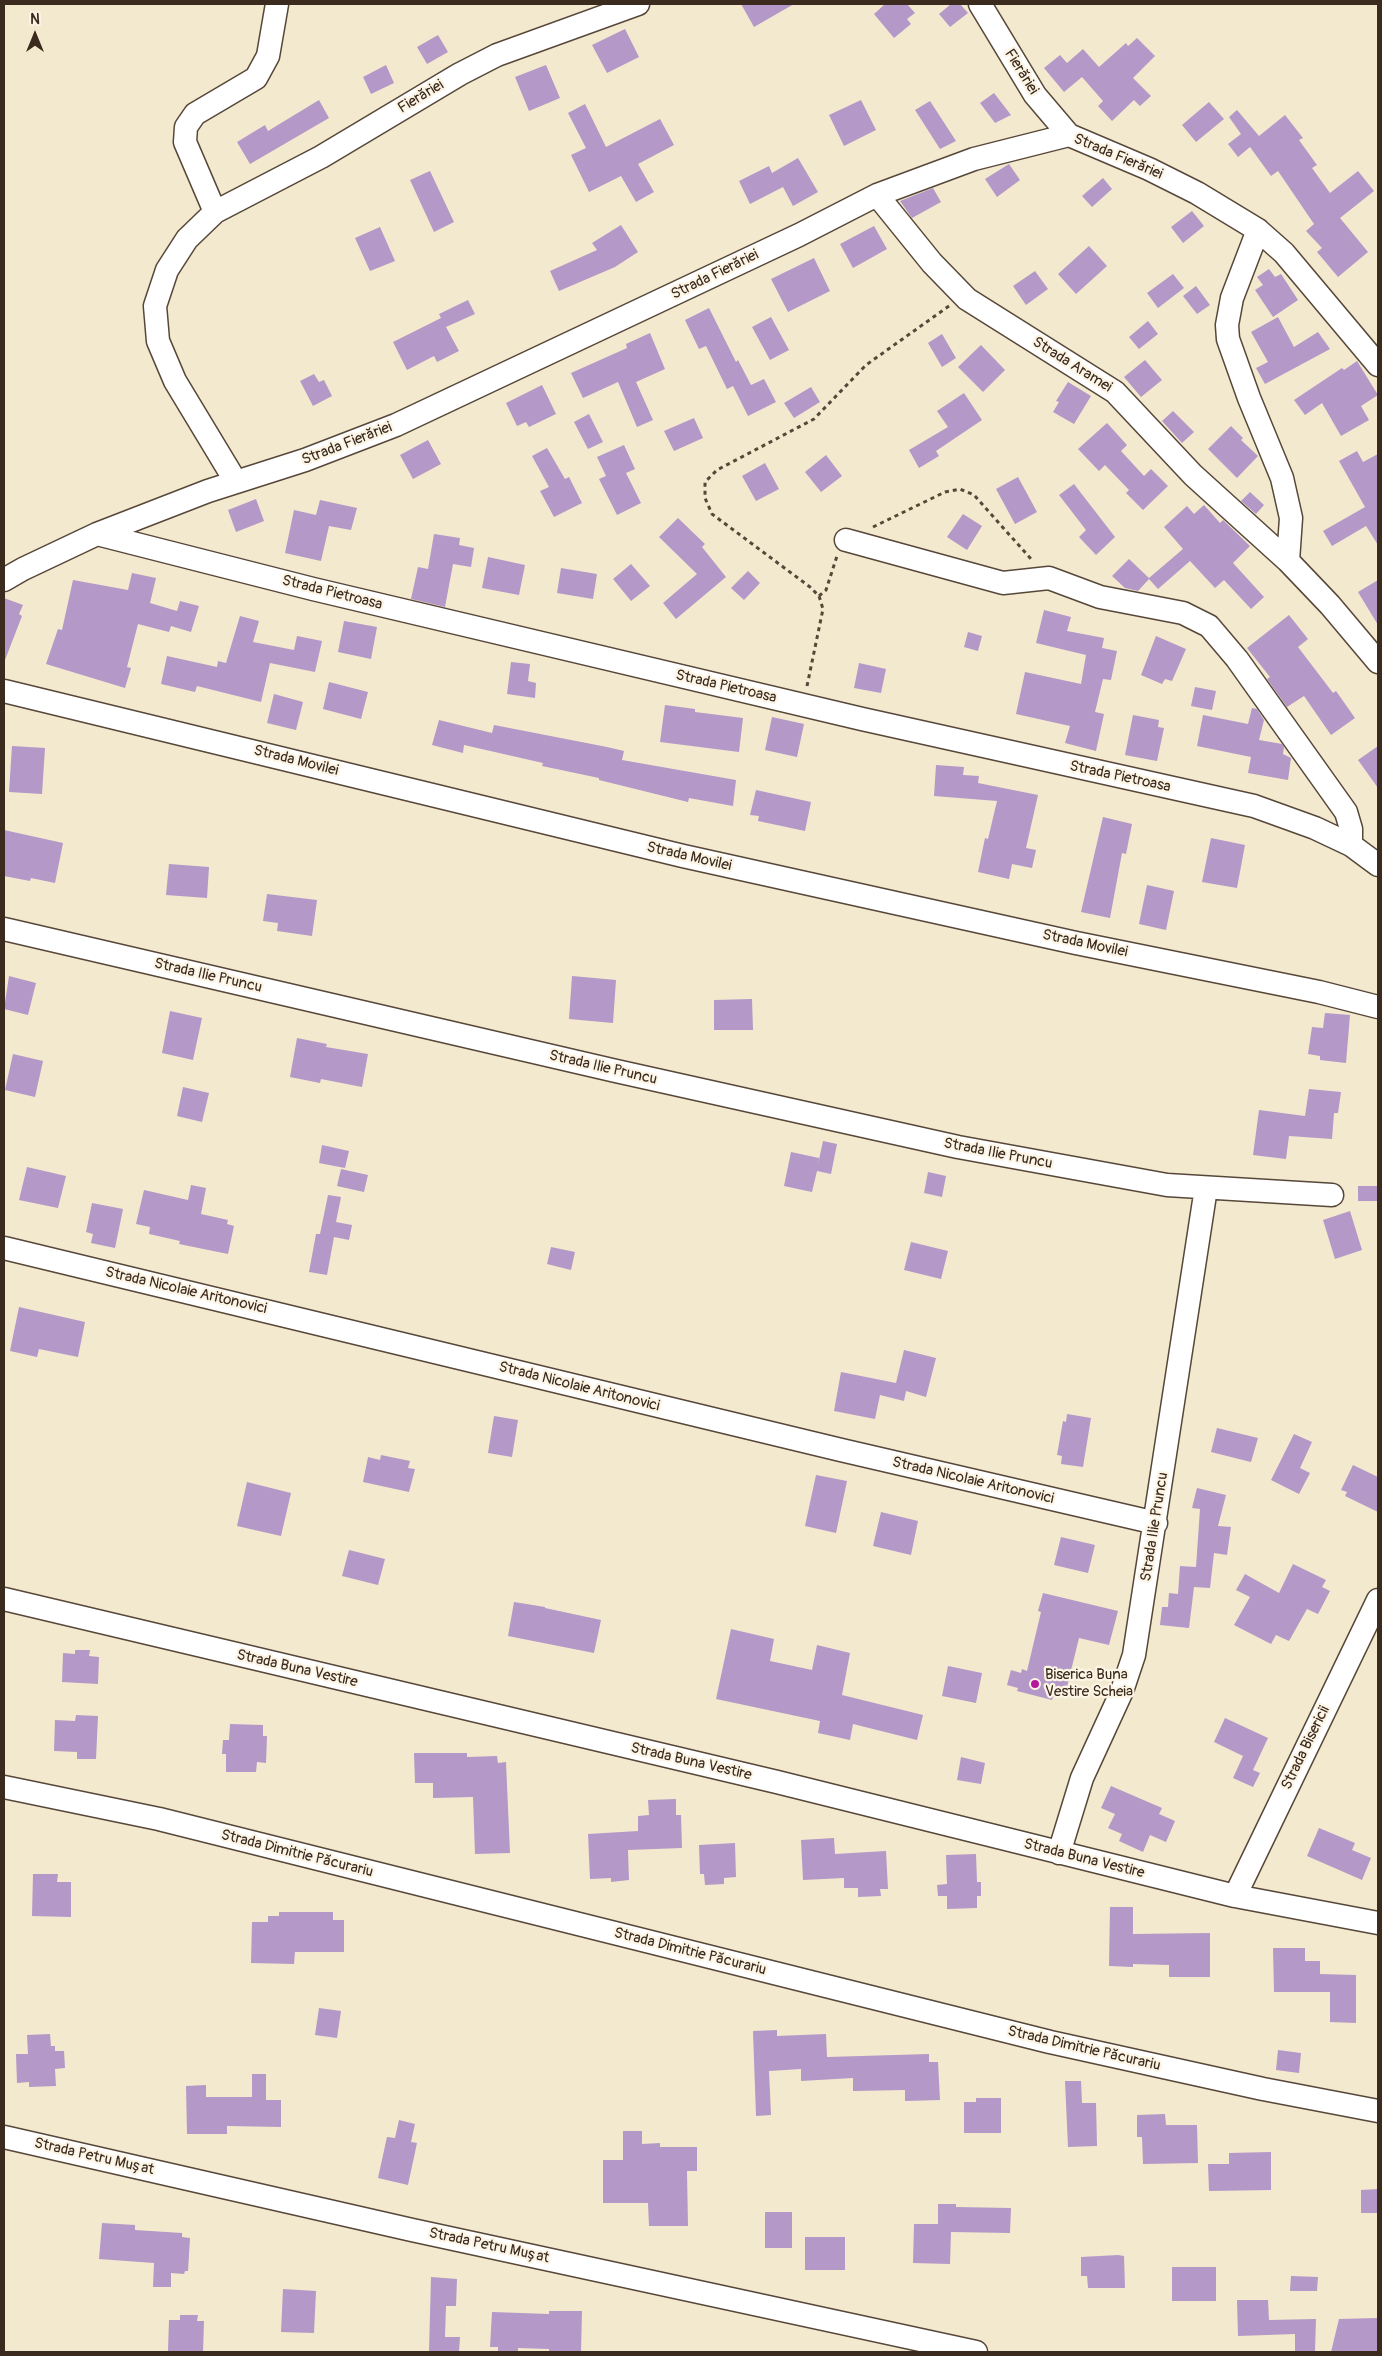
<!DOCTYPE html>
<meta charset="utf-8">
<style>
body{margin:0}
#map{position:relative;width:1382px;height:2356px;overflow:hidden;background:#f3e9cf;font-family:Pangolin,sans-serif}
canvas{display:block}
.frame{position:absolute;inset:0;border:5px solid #3b2a1e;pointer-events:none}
.north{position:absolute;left:10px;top:10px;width:50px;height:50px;-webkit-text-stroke:4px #fcf5e5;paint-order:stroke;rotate:0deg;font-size:14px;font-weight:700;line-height:20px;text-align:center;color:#3b2a1e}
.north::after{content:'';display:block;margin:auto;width:18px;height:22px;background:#3b2a1e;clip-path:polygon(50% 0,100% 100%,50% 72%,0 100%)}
</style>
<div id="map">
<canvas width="1382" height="2356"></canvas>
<div class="frame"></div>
<div class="north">N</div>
</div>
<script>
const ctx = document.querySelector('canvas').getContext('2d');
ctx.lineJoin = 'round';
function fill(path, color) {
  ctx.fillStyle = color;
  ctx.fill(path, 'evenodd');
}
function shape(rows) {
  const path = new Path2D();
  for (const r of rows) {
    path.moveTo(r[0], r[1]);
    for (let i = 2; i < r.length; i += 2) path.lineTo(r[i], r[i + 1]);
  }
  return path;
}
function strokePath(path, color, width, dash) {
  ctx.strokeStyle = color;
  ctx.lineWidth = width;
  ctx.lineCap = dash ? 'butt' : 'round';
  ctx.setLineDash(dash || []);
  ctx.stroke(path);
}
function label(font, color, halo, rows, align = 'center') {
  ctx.font = font + ' Pangolin,sans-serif';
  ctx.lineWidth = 4.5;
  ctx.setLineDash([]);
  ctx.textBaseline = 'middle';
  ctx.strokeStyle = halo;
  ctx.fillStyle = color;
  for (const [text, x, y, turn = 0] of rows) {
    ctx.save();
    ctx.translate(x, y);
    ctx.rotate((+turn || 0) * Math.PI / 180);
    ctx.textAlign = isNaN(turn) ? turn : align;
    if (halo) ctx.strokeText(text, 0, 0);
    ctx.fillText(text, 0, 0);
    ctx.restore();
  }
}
const building = shape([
 [741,4,794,4,754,27],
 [885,4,907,4,915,13,907,19,911,24,894,38,874,14],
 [951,4,960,4,968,13,950,27,939,14],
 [625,29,639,57,607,73,592,45],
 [438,35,448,52,427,64,417,47],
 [1137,38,1155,56,1133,78,1151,96,1140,106,1134,100,1112,121,1098,106,1103,101,1082,77,1064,92,1044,68,1060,55,1067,63,1083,49,1099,67,1126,43,1128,46],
 [386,65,394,83,371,94,363,77],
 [546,65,560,98,529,111,515,77],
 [994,93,1011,115,995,123,980,103],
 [319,100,329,118,250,164,237,142,265,125,268,131],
 [861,100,876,130,844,146,829,115],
 [930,101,956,141,940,149,915,110],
 [1209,102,1224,119,1196,142,1182,125],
 [585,104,606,147,660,119,674,145,638,164,654,192,636,202,621,176,589,192,571,155,586,148,568,113],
 [1237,110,1259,136,1285,115,1303,138,1299,140,1317,165,1312,168,1330,193,1358,171,1374,191,1340,218,1368,252,1338,277,1317,252,1322,248,1306,231,1314,224,1278,171,1271,176,1250,147,1238,157,1228,144,1241,134,1229,117],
 [798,158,818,192,793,206,783,187,750,204,739,181,769,166,772,173],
 [1009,164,1020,180,997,197,985,179],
 [430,171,454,222,434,232,410,180],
 [1103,178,1112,189,1092,207,1082,196],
 [933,188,941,202,912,218,900,201],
 [1192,211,1204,226,1183,243,1171,227],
 [621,225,638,252,615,267,559,291,550,271,597,250,592,243],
 [874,226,887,249,853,268,840,244],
 [380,227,395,261,370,271,355,238],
 [1089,246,1107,266,1076,294,1058,274],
 [814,258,830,291,788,312,771,279],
 [1269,269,1275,277,1281,274,1298,300,1273,317,1255,290,1263,285,1257,277],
 [1035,271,1048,289,1026,305,1013,286],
 [1173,274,1184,288,1158,308,1147,293],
 [1196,286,1210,305,1197,314,1183,296],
 [468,300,475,314,446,327,459,351,437,362,434,356,407,370,393,342,441,318,439,314],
 [709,308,736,362,738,360,751,385,764,379,776,402,748,416,733,386,727,389,706,346,699,349,685,320],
 [771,317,789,350,770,360,752,327],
 [1278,317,1294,347,1318,332,1330,349,1265,384,1256,368,1268,362,1251,332],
 [1148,321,1158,334,1139,349,1129,337],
 [650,333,665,369,636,382,653,420,637,427,618,382,583,398,571,373,627,348,626,344],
 [942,334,956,358,942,367,928,343],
 [981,345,1005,370,983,392,958,367],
 [1145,360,1162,380,1141,397,1124,377],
 [1357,361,1378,395,1361,406,1369,420,1341,436,1322,403,1305,415,1294,400,1342,368,1344,370],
 [314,374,319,382,324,380,332,396,313,406,300,381],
 [1068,382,1091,396,1074,424,1053,412,1059,402,1056,401],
 [542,385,556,414,529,427,526,422,517,426,506,403],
 [811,387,820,402,794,418,784,403],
 [964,393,982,420,936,451,939,456,919,468,909,450,948,427,937,411],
 [1173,411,1194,432,1182,443,1162,421],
 [589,414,603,442,588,449,574,422],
 [694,418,703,438,674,451,664,431],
 [1107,423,1127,445,1121,451,1144,476,1151,469,1168,486,1143,510,1126,493,1129,490,1105,465,1099,471,1078,449],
 [1231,426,1243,438,1241,440,1258,456,1237,478,1208,449],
 [428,440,441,464,413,479,400,455],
 [624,445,635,469,626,473,641,503,617,515,599,479,606,476,597,457],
 [547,448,565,479,569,477,582,503,554,517,540,491,549,487,532,456],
 [1357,451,1363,462,1378,454,1378,545,1366,526,1332,546,1323,531,1365,507,1339,461],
 [826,455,842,476,821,492,805,472],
 [765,463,779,489,756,501,742,476],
 [1018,477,1037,512,1015,524,996,489],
 [1074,484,1115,537,1096,555,1079,537,1086,530,1059,495],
 [1250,492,1264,505,1256,514,1241,501],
 [256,499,264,521,236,532,228,510],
 [320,500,357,508,351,530,329,526,321,561,285,553,294,510,316,515],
 [1204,505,1220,523,1223,520,1250,546,1233,563,1264,597,1251,609,1224,580,1215,588,1190,561,1158,589,1149,579,1138,591,1125,588,1112,576,1129,559,1149,578,1183,549,1164,527,1187,506,1194,514],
 [963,514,982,526,967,550,947,537],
 [678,518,705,544,702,547,726,577,676,619,663,603,697,574,659,537],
 [434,534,460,538,459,545,474,548,471,567,453,564,445,607,411,599,418,567,428,569],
 [488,557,525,565,519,595,482,588],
 [631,564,650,586,631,601,613,579],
 [561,568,597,574,593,599,557,593],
 [748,571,760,583,744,600,731,588],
 [132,573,156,578,150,603,177,611,180,601,199,606,191,632,171,626,169,632,138,624,127,667,131,668,125,688,46,664,58,629,62,630,73,580,128,590],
 [1378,580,1378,625,1358,592],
 [4,598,23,605,19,614,22,616,5,660],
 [1044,610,1071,617,1067,631,1104,638,1102,648,1117,651,1111,680,1103,679,1095,712,1104,714,1096,751,1065,743,1070,726,1016,714,1025,672,1081,684,1086,655,1036,643],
 [1289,615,1308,639,1298,647,1333,693,1336,691,1355,718,1331,735,1304,696,1287,707,1267,679,1270,677,1247,648],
 [240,616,259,621,253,642,294,650,297,636,322,641,315,672,270,663,261,702,197,686,195,692,161,684,167,656,217,667,218,661,226,663],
 [344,621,377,627,371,659,338,652],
 [968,632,982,636,978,651,964,647],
 [1156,636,1186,649,1172,681,1165,679,1162,684,1141,675],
 [511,662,530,664,528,681,536,683,535,698,507,694],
 [859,663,886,669,881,693,854,688],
 [329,682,368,692,361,719,323,709],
 [1195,687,1216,691,1212,710,1191,706],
 [274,694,303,702,296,730,267,723],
 [665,705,695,709,695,712,743,718,739,752,660,742],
 [1252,708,1257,709,1264,720,1259,740,1282,744,1284,747,1283,754,1291,758,1288,780,1248,773,1251,757,1197,746,1203,715,1248,724],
 [1133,715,1159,720,1158,727,1164,728,1157,761,1125,755],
 [772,717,804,724,797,757,765,750],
 [439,720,492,733,494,725,607,747,624,751,622,760,736,780,733,806,689,798,688,802,599,780,599,778,542,766,543,763,464,745,463,753,432,745],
 [12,746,45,748,42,794,9,792],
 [1378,746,1378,788,1358,760],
 [936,765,964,767,963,775,979,776,978,783,1038,795,1026,848,1036,850,1032,868,1012,864,1009,879,978,872,985,838,988,839,997,801,934,796],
 [756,790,811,802,805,831,758,821,759,816,750,815],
 [1103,817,1132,824,1126,854,1122,853,1110,918,1081,912],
 [4,830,63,843,55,883,31,878,30,881,4,876],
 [1211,838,1245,845,1237,888,1202,882],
 [169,864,209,867,207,898,166,895],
 [1147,885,1174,891,1166,930,1139,924],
 [267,894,317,900,312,936,277,931,278,923,263,921],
 [9,976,36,983,28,1015,4,1009],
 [572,976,616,980,613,1023,569,1019],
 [752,999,753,1030,714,1030,714,1000],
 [170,1011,202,1018,193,1060,162,1053],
 [1325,1013,1350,1015,1346,1063,1320,1060,1320,1056,1308,1054,1312,1027,1323,1028],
 [297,1038,327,1044,326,1047,368,1054,362,1087,321,1079,320,1083,290,1077],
 [13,1054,43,1061,35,1097,5,1090],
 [183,1087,209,1093,202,1122,177,1116],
 [1309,1089,1341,1092,1338,1113,1334,1113,1332,1139,1289,1136,1286,1159,1253,1155,1259,1110,1305,1116],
 [823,1141,837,1144,831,1174,817,1171,812,1192,784,1186,791,1152,819,1158,818,1164],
 [322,1145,349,1151,345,1168,319,1163],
 [27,1167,66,1176,58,1208,19,1200],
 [341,1169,368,1175,364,1192,337,1186],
 [928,1172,946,1176,942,1197,924,1193],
 [191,1185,206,1188,201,1214,228,1220,227,1224,234,1226,228,1254,179,1244,180,1241,149,1234,150,1227,136,1224,144,1190,188,1200],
 [1358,1186,1378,1186,1378,1201,1358,1201],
 [328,1195,341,1197,336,1222,352,1225,349,1240,334,1237,327,1275,309,1272,316,1234,320,1234],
 [92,1203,123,1209,115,1248,91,1243,93,1234,86,1232],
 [1350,1211,1362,1250,1335,1259,1323,1220],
 [911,1242,948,1251,941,1279,904,1270],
 [551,1247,575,1252,571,1270,547,1264],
 [19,1307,85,1322,78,1357,39,1349,37,1357,10,1351],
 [904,1350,936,1358,926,1397,906,1391,904,1401,880,1395,875,1419,834,1411,841,1372,896,1383],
 [1067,1414,1091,1418,1083,1467,1061,1464,1062,1456,1057,1455,1063,1421,1066,1422],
 [494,1416,518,1420,512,1457,488,1453],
 [1217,1428,1258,1438,1251,1462,1211,1452],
 [1294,1434,1312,1442,1300,1468,1310,1473,1299,1494,1271,1480],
 [381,1455,410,1461,408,1468,415,1469,409,1492,363,1482,368,1457,380,1460],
 [1353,1465,1378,1477,1378,1512,1345,1496,1347,1492,1341,1490],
 [816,1475,847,1481,836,1533,805,1526],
 [247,1482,291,1493,281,1536,237,1526],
 [1197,1488,1226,1495,1218,1526,1231,1527,1227,1555,1214,1553,1210,1588,1194,1587,1189,1628,1160,1625,1162,1607,1168,1607,1169,1593,1178,1594,1180,1566,1196,1567,1200,1509,1192,1508],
 [881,1512,918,1521,911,1555,873,1546],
 [1061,1537,1095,1545,1088,1573,1054,1565],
 [349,1550,385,1559,378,1585,342,1576],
 [1293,1564,1326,1580,1322,1587,1330,1591,1318,1614,1307,1609,1289,1641,1276,1635,1271,1644,1234,1625,1250,1597,1236,1590,1245,1574,1279,1593],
 [1043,1593,1118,1611,1109,1645,1079,1638,1065,1695,1059,1695,1058,1698,1053,1697,1052,1700,1017,1691,1018,1688,1007,1685,1011,1670,1021,1673,1022,1669,1027,1671,1041,1612,1038,1611],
 [514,1602,545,1607,545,1608,601,1620,594,1653,508,1636],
 [731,1629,774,1639,770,1661,812,1670,817,1645,850,1653,842,1695,923,1715,917,1740,853,1724,850,1740,818,1733,820,1721,716,1699],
 [75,1650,90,1650,89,1656,99,1657,98,1684,62,1682,63,1653,75,1654],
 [948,1666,982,1673,976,1703,942,1696],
 [76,1715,98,1716,96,1759,77,1759,77,1752,54,1751,55,1720,75,1721],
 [1225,1718,1268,1738,1253,1770,1260,1773,1253,1787,1233,1778,1243,1756,1214,1742],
 [230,1724,263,1725,263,1736,267,1736,266,1763,257,1762,256,1772,226,1772,226,1754,222,1754,223,1740,229,1740],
 [414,1753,467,1753,467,1757,497,1756,498,1763,506,1762,510,1853,475,1854,473,1797,433,1798,433,1783,415,1783],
 [961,1757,985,1763,981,1784,957,1780],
 [1111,1786,1162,1808,1159,1814,1175,1821,1166,1842,1150,1835,1143,1852,1119,1841,1122,1834,1108,1828,1115,1814,1101,1808],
 [676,1799,676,1815,681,1815,682,1848,628,1850,629,1880,611,1882,611,1878,590,1879,588,1834,638,1831,638,1816,649,1815,648,1800],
 [1319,1828,1355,1843,1352,1850,1371,1858,1362,1880,1307,1856],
 [834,1838,835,1854,886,1851,888,1889,880,1889,881,1896,858,1897,858,1888,844,1888,844,1878,803,1880,801,1840],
 [735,1843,736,1877,724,1878,724,1884,705,1885,704,1874,700,1874,699,1845],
 [976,1854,977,1882,981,1882,981,1896,977,1896,977,1908,947,1909,947,1896,938,1896,937,1885,947,1884,946,1855],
 [33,1874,58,1874,57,1882,71,1882,71,1917,32,1916],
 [1110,1907,1133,1907,1133,1934,1210,1933,1210,1977,1169,1977,1169,1965,1133,1964,1133,1967,1109,1966],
 [279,1912,333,1912,333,1920,344,1920,344,1952,295,1952,294,1964,251,1963,252,1922,268,1922,268,1916,279,1916],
 [1273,1948,1305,1948,1305,1961,1320,1961,1320,1974,1356,1975,1356,2023,1330,2022,1330,1992,1274,1992],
 [319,2008,341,2011,337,2038,315,2035],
 [777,2030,777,2036,826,2034,827,2057,929,2054,929,2062,938,2062,940,2100,905,2101,905,2090,853,2091,853,2078,801,2081,801,2069,769,2071,771,2115,756,2116,753,2031],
 [50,2034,51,2046,55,2046,55,2051,64,2051,65,2068,55,2069,56,2086,29,2087,29,2082,17,2083,16,2054,28,2054,27,2035],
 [1278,2050,1301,2053,1299,2073,1276,2070],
 [252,2074,266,2074,266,2100,281,2100,281,2127,227,2126,227,2134,187,2134,186,2086,206,2085,206,2097,252,2097],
 [1065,2081,1081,2081,1082,2103,1096,2103,1097,2146,1068,2147],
 [976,2098,1001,2098,1001,2133,964,2133,964,2102,976,2102],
 [1165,2114,1166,2125,1197,2125,1198,2163,1143,2164,1142,2137,1137,2137,1137,2115],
 [399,2120,415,2124,411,2142,417,2143,408,2185,378,2178,387,2137,395,2138],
 [623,2131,642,2131,642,2144,660,2143,660,2147,697,2147,697,2171,687,2171,688,2226,649,2226,648,2203,603,2203,603,2160,623,2160],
 [1271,2152,1271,2190,1209,2191,1208,2164,1229,2164,1229,2153],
 [1378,2189,1378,2213,1361,2213,1361,2190],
 [938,2204,956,2204,956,2207,1011,2208,1010,2233,951,2232,950,2264,913,2263,914,2224,938,2224],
 [765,2212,792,2212,792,2248,765,2248],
 [102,2223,135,2225,135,2230,182,2233,182,2237,190,2238,188,2271,185,2271,184,2274,171,2273,171,2287,153,2287,154,2263,99,2259],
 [805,2237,845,2237,845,2270,805,2270],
 [1118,2255,1124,2256,1125,2288,1088,2288,1087,2276,1081,2276,1081,2257],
 [1172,2267,1216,2267,1216,2301,1172,2301],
 [1291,2276,1318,2277,1317,2291,1290,2291],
 [431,2277,457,2279,456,2306,446,2306,445,2337,460,2337,459,2352,429,2352],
 [283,2289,316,2291,314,2333,281,2332],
 [1237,2300,1268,2300,1269,2320,1316,2319,1315,2352,1295,2352,1295,2334,1238,2336],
 [549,2311,582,2311,581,2352,549,2352,549,2349,518,2348,518,2352,498,2352,498,2347,490,2347,492,2312,549,2314],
 [180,2315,198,2315,197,2321,204,2321,203,2352,168,2351,169,2320,180,2320],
 [1378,2318,1378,2352,1331,2352,1339,2319]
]);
const path = shape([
 [873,527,945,492,960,489,974,495,1031,559],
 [819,596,826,590,837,556],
 [807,686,823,609,819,596,810,587,712,514,705,498,705,482,717,470,814,419,866,365,949,306]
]);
const minor = shape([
 [980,4,1035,95,1069,135],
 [877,195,932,263,967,299,1115,392,1193,475,1288,561,1330,605,1378,662],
 [215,212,185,142,186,127,195,114,256,78,268,56,277,4],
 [1258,230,1232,298,1227,325,1228,339,1249,398,1282,478,1291,518,1288,561],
 [236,482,175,381,158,341,155,306,167,270,187,239,215,212,321,157,460,74,497,55,638,4],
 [97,534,313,589,862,719,1254,806,1315,828,1351,845,1378,865],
 [846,540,1003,583,1049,578,1100,597,1183,613,1209,626,1237,659,1346,812,1351,829,1351,845],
 [4,580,23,569,97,534,208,491,305,460,396,425,799,235,877,195,974,159,1069,135,1149,169,1197,193,1258,230,1284,253,1378,365],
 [4,691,683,856,1076,943,1319,992,1378,1007],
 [4,929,616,1071,958,1147,1167,1185,1332,1195],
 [4,1248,841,1450,1156,1523],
 [4,1599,777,1782,1235,1896,1378,1923],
 [4,1787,159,1819,1050,2042,1263,2089,1378,2111],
 [1059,1853,1082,1778,1122,1691,1134,1655,1206,1188],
 [1235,1896,1378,1600],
 [4,2137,412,2230,976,2352]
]);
const markers = [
 [1035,1684,5,"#b5179e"]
];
const streetNames = [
 ["Fierăriei",1021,72,58],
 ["Fierăriei",421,97,-31],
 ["Strada Fierăriei",1118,157,23],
 ["Strada Fierăriei",715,275,-26],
 ["Strada Aramei",1072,365,32],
 ["Strada Fierăriei",347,444,-21],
 ["Strada Pietroasa",332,593,14],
 ["Strada Pietroasa",726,687,13],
 ["Strada Movilei",296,761,14],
 ["Strada Pietroasa",1120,777,12],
 ["Strada Movilei",689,857,13],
 ["Strada Movilei",1085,944,12],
 ["Strada Ilie Pruncu",208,976,13],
 ["Strada Ilie Pruncu",603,1068,13],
 ["Strada Ilie Pruncu",998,1154,11],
 ["Strada Nicolaie Aritonovici",186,1291,13],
 ["Strada Nicolaie Aritonovici",579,1387,14],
 ["Strada Nicolaie Aritonovici",973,1481,13],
 ["Strada Ilie Pruncu",1155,1527,-81],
 ["Strada Buna Vestire",297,1669,13],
 ["Strada Bisericii",1306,1748,-64],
 ["Strada Buna Vestire",691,1762,13],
 ["Strada Dimitrie Păcurariu",297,1854,14],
 ["Strada Buna Vestire",1084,1859,14],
 ["Strada Dimitrie Păcurariu",690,1952,14],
 ["Strada Dimitrie Păcurariu",1084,2049,13],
 ["Strada Petru Mușat",94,2157,13],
 ["Strada Petru Mușat",489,2246,12]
];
const poiNames = [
 ["Biserica Buna",1045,1675],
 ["Vestire Scheia",1045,1692]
];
fill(building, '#b498c7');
strokePath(minor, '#574739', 25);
strokePath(path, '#574739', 3, [4, 4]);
strokePath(minor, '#fff', 22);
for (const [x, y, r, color] of markers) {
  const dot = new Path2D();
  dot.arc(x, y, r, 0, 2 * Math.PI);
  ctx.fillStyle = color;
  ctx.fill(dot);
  strokePath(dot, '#fcf5e5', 2);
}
label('15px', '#3b2a1e', '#fcf5e5', streetNames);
label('15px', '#3b2a1e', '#fcf5e5', poiNames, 'left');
</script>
